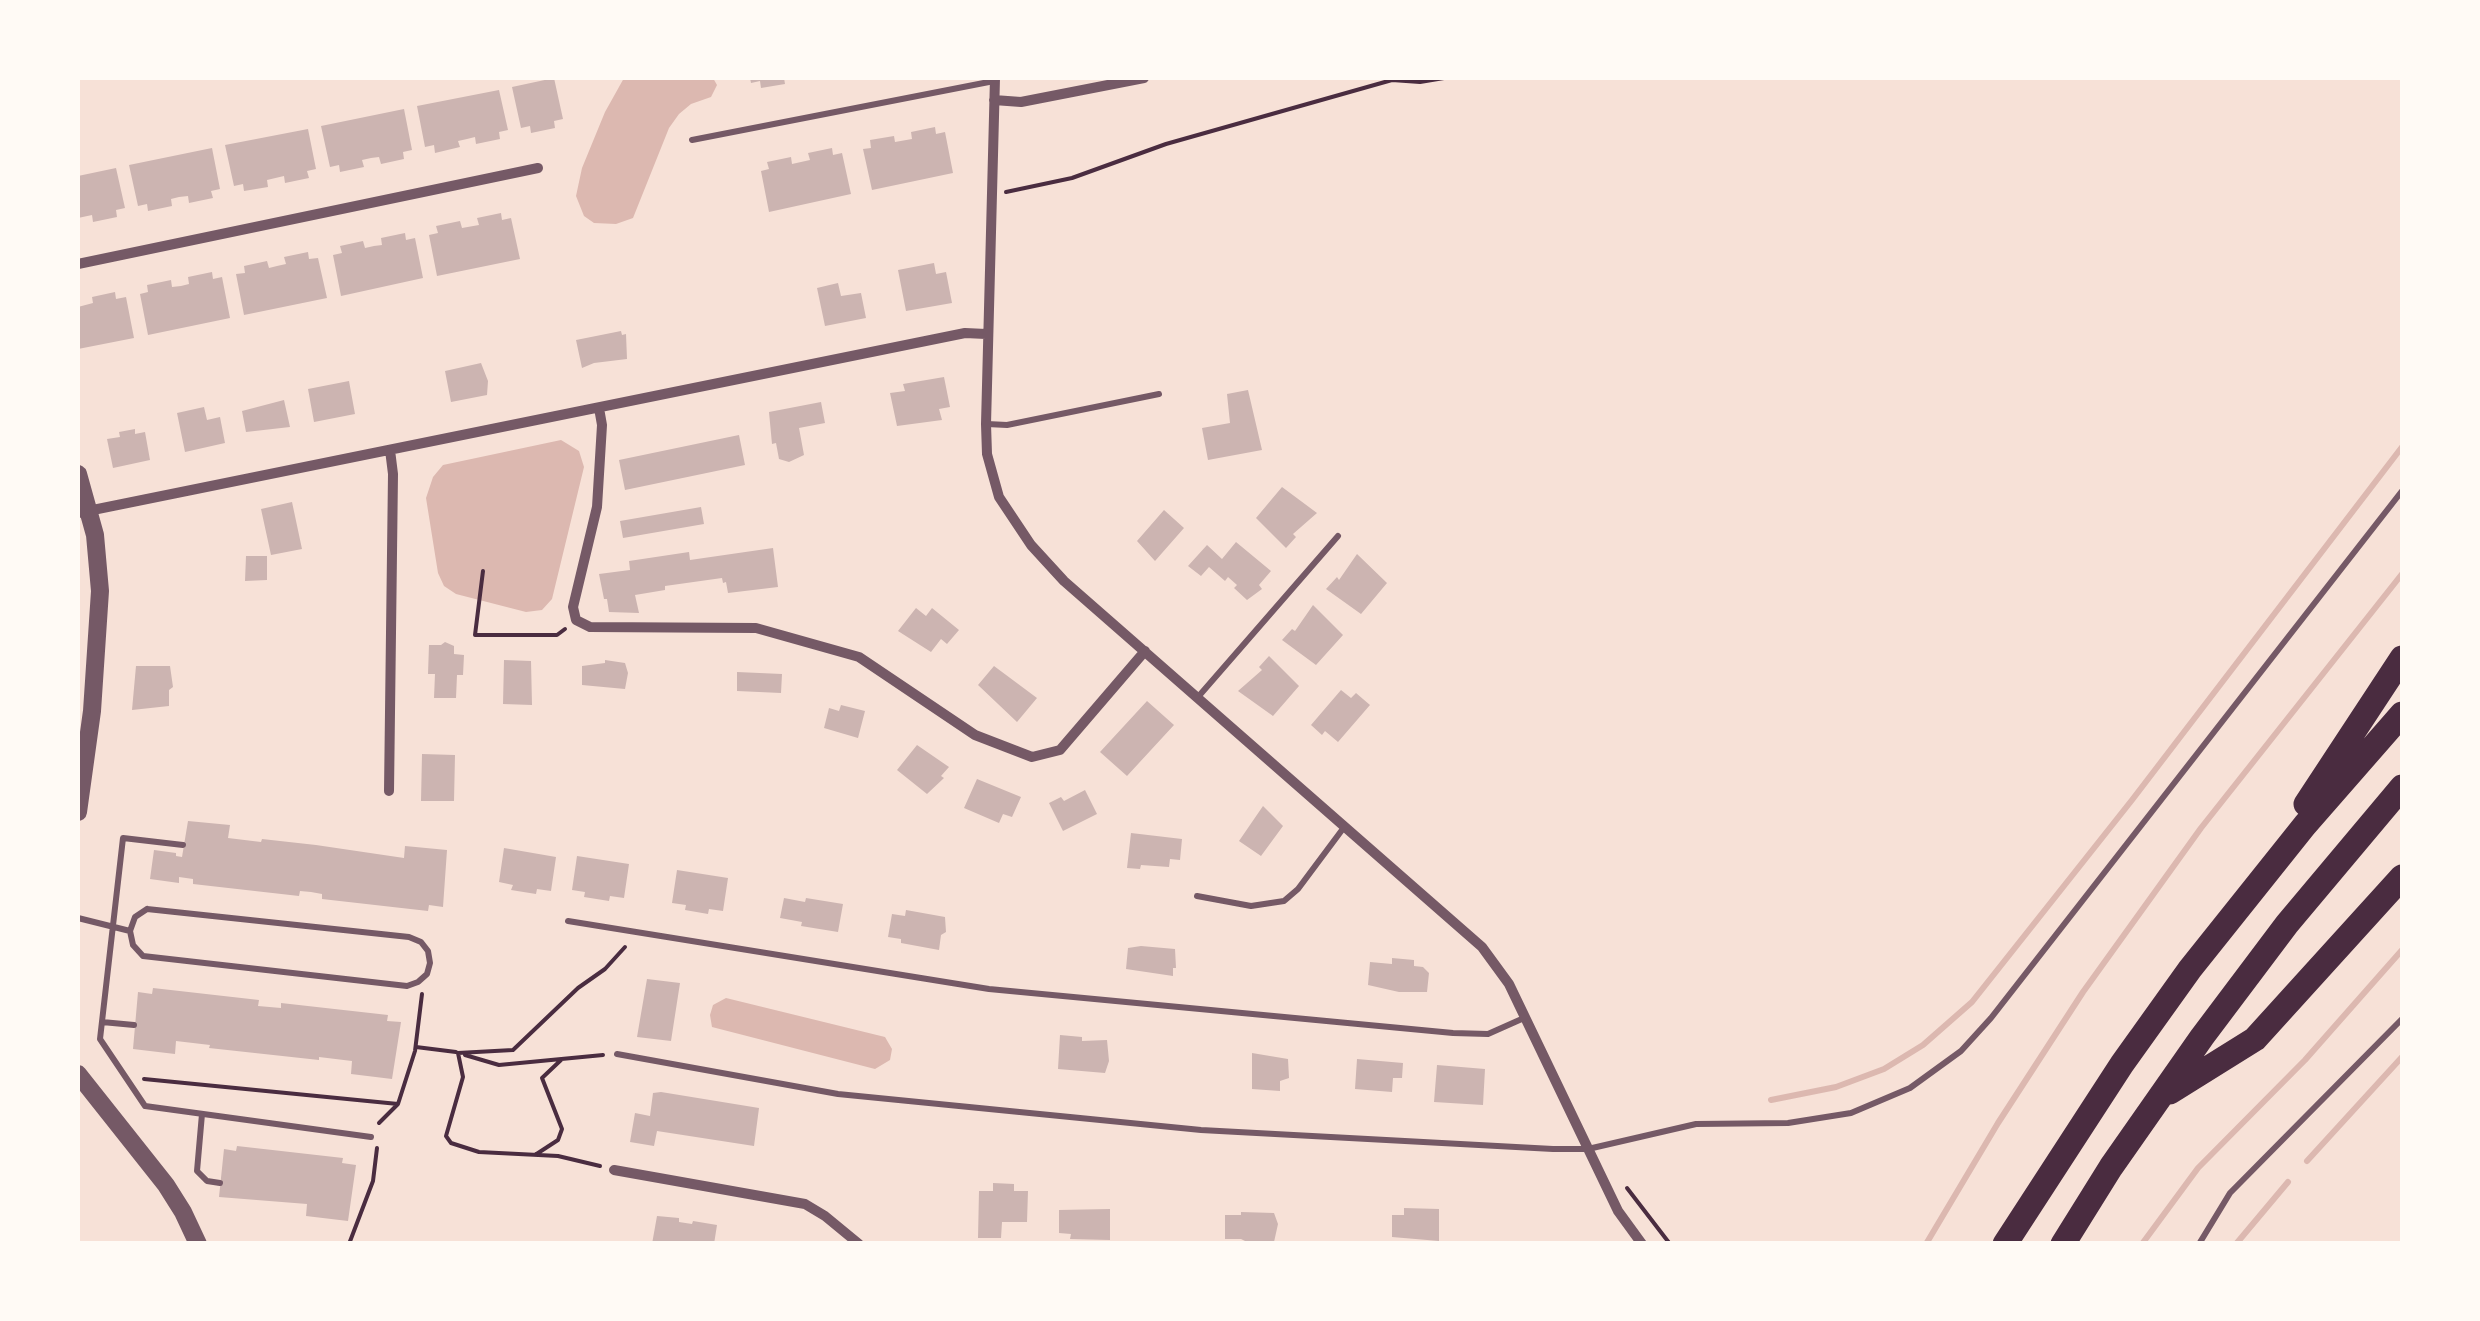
<!DOCTYPE html>
<style>
body{margin:0}
#map{position:relative;width:2480px;height:1321px;overflow:hidden;background:#f7e1d7;font-family:Figtree,sans-serif}
canvas{display:block}
.frame{position:absolute;inset:0;border:80px solid #fffaf5;pointer-events:none}
</style>
<div id="map">
<canvas width="2480" height="1321"></canvas>
<div class="frame"></div>
</div>
<script>
const ctx = document.querySelector('canvas').getContext('2d');
ctx.lineJoin = 'round';
function fill(path, color) {
  ctx.fillStyle = color;
  ctx.fill(path, 'evenodd');
}
function shape(rows) {
  const path = new Path2D();
  for (const r of rows) {
    path.moveTo(r[0], r[1]);
    for (let i = 2; i < r.length; i += 2) path.lineTo(r[i], r[i + 1]);
  }
  return path;
}
function strokePath(path, color, width, dash) {
  ctx.strokeStyle = color;
  ctx.lineWidth = width;
  ctx.lineCap = dash ? 'butt' : 'round';
  ctx.setLineDash(dash || []);
  ctx.stroke(path);
}
const water = shape([
 [624,78,713,78,717,85,711,97,691,104,679,114,669,128,633,218,616,224,594,223,584,216,576,196,582,168,605,112],
 [561,440,579,451,584,467,552,599,542,610,526,612,456,594,444,586,438,573,426,498,433,477,443,465],
 [726,998,885,1037,892,1049,890,1060,875,1069,712,1027,710,1015,713,1005]
]);
const stream = shape([
 [1771,1100,1836,1087,1884,1069,1923,1045,1972,1002,2132,800,2402,447],
 [2307,1161,2402,1057],
 [1926,1244,1998,1123,2083,992,2201,828,2402,574],
 [2142,1244,2198,1168,2305,1060,2402,950],
 [2236,1244,2288,1182]
]);
const building = shape([
 [554,78,563,119,554,121,555,128,531,133,530,126,521,128,512,87],
 [750,78,784,78,785,84,761,88,760,81,751,83],
 [499,90,508,130,499,132,500,139,476,144,475,137,467,139,458,141,460,147,435,153,434,145,425,147,417,106],
 [404,109,412,150,403,152,404,159,381,164,379,157,371,158,362,160,364,167,340,172,339,165,330,167,321,126],
 [935,127,936,134,945,132,953,173,872,190,863,149,871,148,870,140,894,136,895,142,912,139,911,132],
 [308,129,316,169,307,171,309,178,285,183,284,176,267,180,268,187,244,191,243,184,234,186,225,145],
 [212,148,220,189,211,191,213,198,189,203,188,196,179,197,171,199,172,206,148,211,147,204,138,206,129,165],
 [832,148,833,155,842,153,851,194,769,212,761,171,769,169,767,162,791,157,792,164,810,160,808,153],
 [116,168,125,208,116,210,117,217,93,222,92,215,78,218,78,176],
 [501,213,502,220,511,218,520,259,437,276,429,235,438,233,436,226,460,221,462,228,479,225,477,218],
 [405,233,406,240,415,238,423,278,341,296,333,255,342,253,340,246,363,241,365,248,374,246,382,245,381,238],
 [308,252,309,259,318,258,327,298,244,315,236,274,245,273,244,266,267,261,269,268,277,266,286,264,284,257],
 [934,263,936,274,946,272,952,303,906,311,898,270],
 [212,272,213,279,222,277,230,318,148,335,140,294,148,292,147,285,171,280,172,287,181,286,189,284,188,277],
 [838,283,841,296,861,293,866,318,825,326,817,288],
 [115,292,116,299,126,297,134,338,78,349,78,307,93,303,92,297],
 [621,331,622,335,626,334,627,359,594,363,582,368,576,340],
 [481,363,488,381,487,395,451,402,445,371],
 [944,377,950,407,939,409,942,420,897,426,890,393,905,391,903,384],
 [349,381,355,414,314,422,308,389],
 [1248,390,1262,450,1208,460,1202,428,1230,423,1227,394],
 [284,400,290,427,246,432,242,411],
 [821,402,825,423,799,428,804,455,789,462,779,459,776,443,772,444,769,412],
 [204,407,207,420,220,417,225,443,185,452,177,413],
 [135,429,135,434,145,432,150,460,113,468,107,439,120,437,119,432],
 [739,435,745,465,625,490,619,460],
 [1282,487,1317,513,1293,534,1296,537,1286,548,1256,518],
 [292,502,302,549,271,555,261,509],
 [701,507,704,524,623,538,620,521],
 [1164,510,1184,528,1155,561,1137,541],
 [1236,542,1271,571,1259,585,1262,589,1247,600,1234,588,1237,585,1228,577,1225,581,1209,567,1201,576,1188,566,1207,545,1222,559],
 [773,548,778,587,728,593,726,582,723,583,722,578,665,586,665,590,635,595,639,613,609,612,607,599,604,599,599,574,630,570,629,561,689,552,690,560],
 [1357,554,1387,583,1361,614,1326,589,1337,577,1339,580],
 [246,556,267,556,267,580,245,581],
 [1313,605,1343,635,1316,665,1282,640,1292,629,1295,631],
 [916,608,926,616,932,608,959,630,947,644,941,639,931,652,898,631],
 [445,642,454,646,454,654,464,655,463,675,457,675,456,698,434,698,435,674,428,674,429,645,441,645],
 [1269,656,1299,686,1273,716,1238,691,1262,670,1259,667],
 [504,660,531,661,532,705,503,704],
 [605,660,625,663,628,673,625,689,582,685,582,666,605,663],
 [136,666,170,666,173,687,169,690,169,706,132,710],
 [994,666,1037,698,1017,722,978,685],
 [737,672,782,674,781,693,737,691],
 [1341,690,1351,698,1356,693,1370,705,1338,742,1325,731,1322,735,1311,725],
 [1147,701,1174,725,1127,776,1100,752],
 [841,705,865,711,858,738,824,728,829,708,839,711],
 [917,745,949,767,941,776,944,778,927,794,897,770],
 [422,754,455,755,454,801,421,801],
 [977,779,1021,797,1012,817,1003,814,999,823,964,808],
 [1085,790,1097,814,1063,831,1049,803,1061,797,1064,801],
 [1263,806,1283,826,1261,856,1239,841],
 [188,821,230,825,228,838,261,842,262,839,316,845,404,858,405,846,447,850,443,907,429,905,428,911,322,899,322,894,311,892,300,891,299,896,193,884,193,879,179,877,179,883,150,879,154,850,176,853,176,856,182,857],
 [1131,833,1182,839,1180,860,1170,859,1169,867,1141,865,1140,869,1127,868],
 [504,848,556,857,551,891,537,889,536,894,511,890,513,885,499,882],
 [577,856,629,864,624,898,610,896,609,901,584,897,585,892,572,890],
 [677,870,728,878,723,911,709,909,708,914,685,910,686,905,672,903],
 [784,898,805,902,806,898,843,904,838,932,801,926,802,922,780,918],
 [906,910,945,917,946,932,941,935,939,950,901,943,901,939,888,937,892,914,905,916],
 [1141,946,1175,949,1176,968,1173,968,1173,976,1126,969,1128,948],
 [1392,958,1414,960,1414,966,1423,967,1429,973,1427,992,1399,992,1368,985,1370,962,1392,964],
 [647,979,680,983,671,1041,637,1037],
 [153,988,259,1000,258,1006,281,1008,281,1003,388,1015,387,1021,401,1022,392,1079,351,1074,352,1061,319,1057,319,1060,209,1048,210,1045,176,1041,175,1054,133,1049,138,992,152,994],
 [1060,1035,1082,1037,1082,1041,1107,1040,1109,1061,1105,1073,1058,1069],
 [1252,1053,1288,1059,1289,1078,1280,1081,1280,1091,1252,1089],
 [1357,1059,1403,1063,1402,1078,1393,1078,1392,1092,1355,1089],
 [1437,1065,1485,1069,1483,1105,1434,1102],
 [661,1092,759,1108,754,1146,657,1131,654,1146,630,1142,635,1113,650,1116,653,1093],
 [237,1146,343,1158,342,1163,356,1165,348,1221,306,1216,307,1204,219,1197,224,1149,236,1151],
 [993,1183,1014,1184,1014,1191,1028,1191,1027,1222,1002,1222,1001,1238,978,1238,979,1191,993,1191],
 [1404,1208,1439,1209,1439,1241,1392,1237,1392,1215,1404,1215],
 [1110,1209,1110,1240,1070,1239,1071,1234,1059,1233,1059,1210],
 [1241,1212,1274,1213,1278,1224,1274,1242,1249,1243,1241,1239,1225,1239,1225,1215,1241,1215],
 [657,1216,679,1218,679,1222,692,1224,693,1221,717,1225,714,1244,652,1244]
]);
const path = shape([
 [1006,192,1072,178,1166,144,1392,80,1420,82,1444,78],
 [483,571,475,635,557,635,565,629],
 [416,1047,456,1052],
 [465,1055,499,1065,603,1055],
 [144,1079,398,1104],
 [379,1123,398,1104,415,1051,422,994],
 [535,1155,558,1140,562,1129,542,1078,561,1060],
 [600,1166,558,1156,479,1152,451,1143,446,1136,463,1077,458,1053,513,1050,578,988,605,969,625,947],
 [1627,1188,1670,1244],
 [259,1244,263,1244],
 [349,1244,373,1181,377,1148]
]);
const service = shape([
 [692,140,994,81],
 [987,424,1007,425,1159,394],
 [1198,697,1338,536],
 [183,845,123,838,100,1039,145,1106,371,1137],
 [1197,896,1251,906,1284,901,1298,889,1345,826],
 [147,909,409,937,421,942,428,951,430,963,427,974,418,982,407,986,143,956,133,945,130,931,135,917,147,909],
 [78,918,130,931],
 [568,921,989,989,1453,1033,1488,1034,1524,1018],
 [102,1022,134,1025],
 [617,1054,838,1094,1201,1130,1553,1149,1588,1149,1696,1124,1788,1123,1851,1113,1910,1088,1961,1051,1991,1018,2402,491],
 [202,1114,197,1171,207,1181,220,1183],
 [2199,1244,2230,1193,2402,1019]
]);
const minor = shape([
 [995,78,986,424,987,454,999,497,1031,545,1064,581,1482,947,1509,984,1618,1211,1642,1244],
 [994,100,1021,102,1144,78],
 [78,264,538,168],
 [599,408,602,425,597,507,573,607,576,620,590,627,756,628,859,657,975,735,1032,757,1060,750,1145,651],
 [78,513,965,333,986,334],
 [389,791,393,474,390,450],
 [614,1170,805,1204,825,1216,859,1244]
]);
const tertiary = shape([
 [78,474,95,535,100,591,92,711,78,812],
 [78,1074,166,1185,183,1212,198,1244]
]);
const motorway = shape([
 [2306,804,2402,658],
 [2170,1092,2255,1039,2402,877],
 [2005,1244,2122,1064,2190,969,2305,825,2402,714],
 [2063,1244,2111,1167,2202,1037,2287,924,2402,787]
]);
fill(water, '#dcb8b0');
strokePath(stream, '#dcb8b0', 6);
fill(building, '#ccb4b1');
strokePath(path, '#4a2c40', 4);
strokePath(service, '#755966', 6);
strokePath(minor, '#755966', 10);
strokePath(tertiary, '#755966', 18);
strokePath(motorway, '#4a2c40', 25);
</script>
